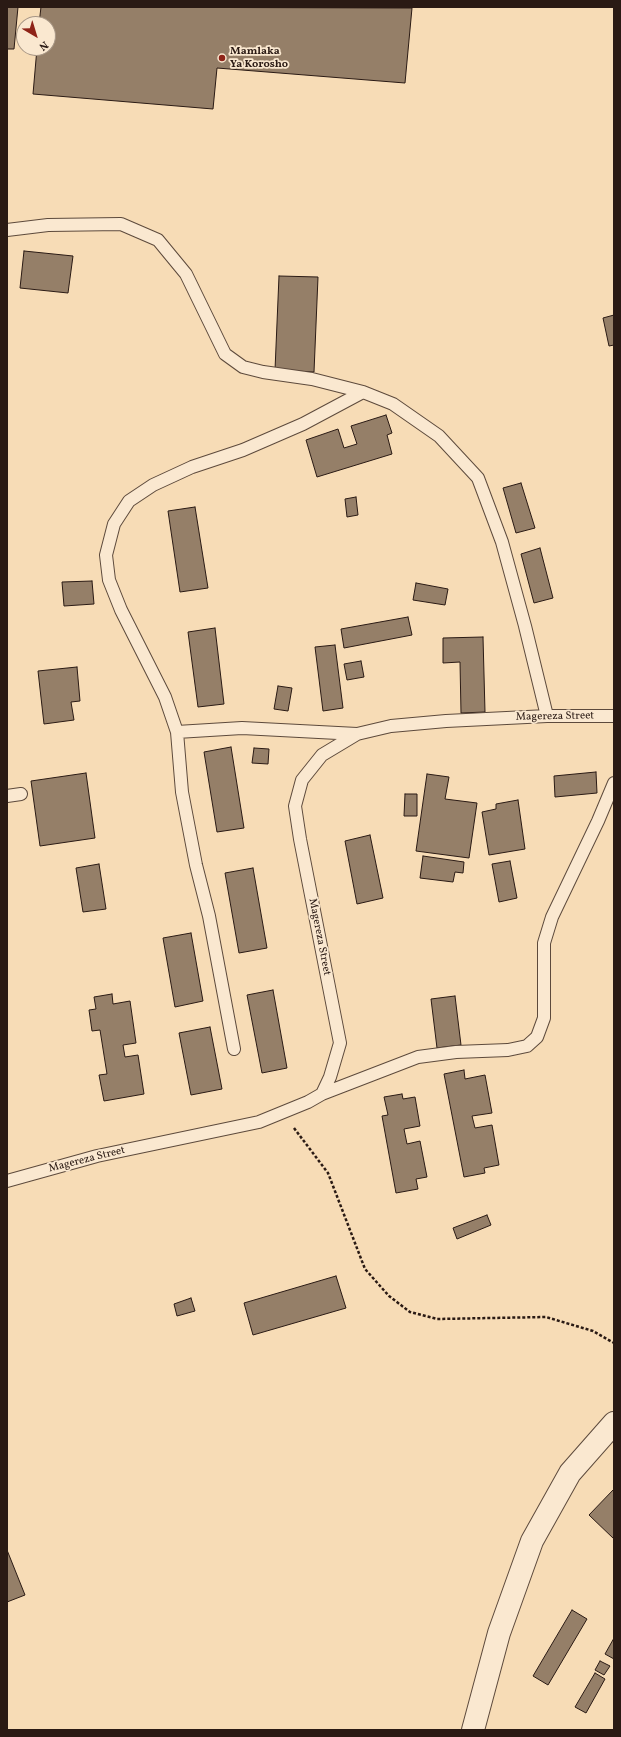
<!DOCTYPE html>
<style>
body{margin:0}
#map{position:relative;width:621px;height:1737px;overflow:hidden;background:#f7dcb6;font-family:Vollkorn,serif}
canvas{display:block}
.frame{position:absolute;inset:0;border:8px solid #2a1a14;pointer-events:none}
.north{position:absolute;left:16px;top:16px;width:40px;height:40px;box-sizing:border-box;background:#fae8d0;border:1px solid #a79685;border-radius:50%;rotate:142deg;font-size:11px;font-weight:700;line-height:16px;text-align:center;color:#2a1a14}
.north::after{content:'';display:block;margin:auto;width:14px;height:18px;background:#8f2418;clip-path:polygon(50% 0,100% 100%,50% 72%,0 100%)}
</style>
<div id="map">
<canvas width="621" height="1737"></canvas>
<div class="frame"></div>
<div class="north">N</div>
</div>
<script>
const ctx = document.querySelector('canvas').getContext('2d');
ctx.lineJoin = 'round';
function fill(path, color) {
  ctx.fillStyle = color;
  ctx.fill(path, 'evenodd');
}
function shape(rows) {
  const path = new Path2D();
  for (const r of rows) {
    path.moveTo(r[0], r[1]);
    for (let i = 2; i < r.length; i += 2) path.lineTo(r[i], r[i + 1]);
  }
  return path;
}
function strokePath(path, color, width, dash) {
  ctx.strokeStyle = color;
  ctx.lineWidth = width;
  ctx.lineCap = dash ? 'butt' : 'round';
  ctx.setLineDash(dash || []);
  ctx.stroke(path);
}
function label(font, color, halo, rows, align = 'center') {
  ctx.font = font + ' Vollkorn,serif';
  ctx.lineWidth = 3.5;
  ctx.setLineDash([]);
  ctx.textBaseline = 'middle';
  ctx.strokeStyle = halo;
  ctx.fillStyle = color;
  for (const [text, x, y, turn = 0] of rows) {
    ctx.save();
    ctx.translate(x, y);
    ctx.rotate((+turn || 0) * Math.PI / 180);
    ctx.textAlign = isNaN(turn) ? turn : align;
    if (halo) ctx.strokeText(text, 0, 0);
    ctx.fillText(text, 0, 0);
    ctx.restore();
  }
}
const building = shape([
 [7,7,18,7,14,49,7,49,7,7],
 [41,7,412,8,405,83,217,68,213,109,33,94,37,48,48,48,48,24,39,24,41,7],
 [24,251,73,256,68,293,20,288,24,251],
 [279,276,318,277,314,372,275,370,279,276],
 [614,315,614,345,609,346,603,318,614,315],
 [386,415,392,433,387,435,392,454,317,477,306,440,338,429,344,448,357,444,351,426,386,415],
 [521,483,535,528,516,533,503,488,521,483],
 [356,497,358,515,347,517,345,499,356,497],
 [195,507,208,588,180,592,168,511,195,507],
 [540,548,553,598,534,603,521,554,540,548],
 [92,581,94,604,64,606,62,582,92,581],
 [416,583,448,589,445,605,413,600,416,583],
 [408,617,412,635,344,648,341,629,408,617],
 [215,628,224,704,198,707,188,632,215,628],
 [483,637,485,712,461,713,460,662,443,663,443,638,483,637],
 [335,645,343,708,323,711,315,647,335,645],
 [361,661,364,677,347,680,344,664,361,661],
 [77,667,80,701,71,702,74,720,44,724,38,671,77,667],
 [278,686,292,688,288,711,274,709,278,686],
 [231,747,244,828,217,832,204,752,231,747],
 [254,748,269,749,268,764,252,763,254,748],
 [596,772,597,793,555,797,554,776,596,772],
 [86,773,95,838,40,846,31,781,86,773],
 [427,774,449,777,445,799,477,803,469,858,416,851,427,774],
 [405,794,417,794,417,816,404,816,405,794],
 [518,800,525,849,489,855,482,812,496,809,496,804,518,800],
 [370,835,383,898,357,904,345,841,370,835],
 [423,856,464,862,463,873,455,872,453,882,420,878,423,856],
 [510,861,517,898,499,902,492,864,510,861],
 [99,864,106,909,83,912,76,868,99,864],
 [253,868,267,948,239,953,225,873,253,868],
 [191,933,203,1001,175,1007,163,938,191,933],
 [273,990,287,1068,262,1073,247,995,273,990],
 [112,994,113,1004,130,1001,136,1043,123,1045,125,1057,138,1055,144,1094,104,1101,99,1075,107,1074,100,1030,92,1031,89,1010,96,1009,94,997,112,994],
 [455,996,461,1045,437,1048,431,999,455,996],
 [210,1027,222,1089,191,1095,179,1033,210,1027],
 [464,1070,465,1079,485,1075,492,1113,472,1116,475,1128,492,1125,499,1165,484,1168,485,1173,464,1177,444,1074,464,1070],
 [402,1094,403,1099,415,1097,420,1126,404,1129,407,1144,420,1141,427,1177,416,1179,418,1189,396,1193,382,1116,388,1115,384,1097,402,1094],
 [487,1215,491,1225,457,1239,453,1228,487,1215],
 [336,1276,346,1308,253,1335,244,1303,336,1276],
 [191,1298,195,1311,177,1316,174,1304,191,1298],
 [614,1489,614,1539,589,1515,614,1489],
 [7,1550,25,1595,7,1602,7,1550],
 [572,1610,587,1619,548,1685,533,1676,572,1610],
 [614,1638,614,1659,605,1654,614,1638],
 [600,1661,610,1666,604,1675,595,1670,600,1661],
 [595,1673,605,1679,586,1713,575,1707,595,1673]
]);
const path = shape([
 [294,1128,328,1173,365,1269,389,1296,410,1312,437,1319,546,1317,593,1331,614,1343]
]);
const service = shape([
 [7,230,48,225,121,224,158,240,186,274,225,354,243,367,263,372,312,379,363,392,393,404,439,436,478,478,502,542,525,626,547,716],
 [177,732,242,728,357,734],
 [7,796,21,794],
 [234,1049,209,916,196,865,182,792,177,732,165,697,121,610,109,580,106,555,114,524,129,501,153,485,192,467,243,450,303,424,363,392],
 [322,1094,418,1057,456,1052,508,1050,527,1046,537,1037,544,1018,544,943,552,917,598,821,614,783],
 [7,1181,97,1156,259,1122,308,1102,322,1094,330,1077,340,1043,300,839,295,806,302,780,322,755,357,734,391,726,446,721,547,716,614,716]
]);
const minor = shape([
 [473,1730,499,1633,532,1541,570,1473,614,1423]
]);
const markers = [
 [222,58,4,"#8f2418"]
];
const poiNames = [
 ["Mamlaka",230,52],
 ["Ya Korosho",230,65]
];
const streetNames = [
 ["Magereza Street",555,717,-1],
 ["Magereza Street",319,937,79],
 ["Magereza Street",87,1160,-14]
];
fill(building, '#957f68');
strokePath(building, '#2a1a14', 1);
strokePath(service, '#5d4a3c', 14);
strokePath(minor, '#5d4a3c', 24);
strokePath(path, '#2a1a14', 2.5, [3, 2]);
strokePath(service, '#fae8d0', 12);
strokePath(minor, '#fae8d0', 22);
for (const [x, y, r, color] of markers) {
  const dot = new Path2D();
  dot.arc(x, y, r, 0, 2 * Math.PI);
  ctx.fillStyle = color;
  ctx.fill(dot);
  strokePath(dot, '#fae8d0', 1.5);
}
label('bold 11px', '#2a1a14', '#fae8d0', poiNames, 'left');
label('11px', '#2a1a14', '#fae8d0', streetNames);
</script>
